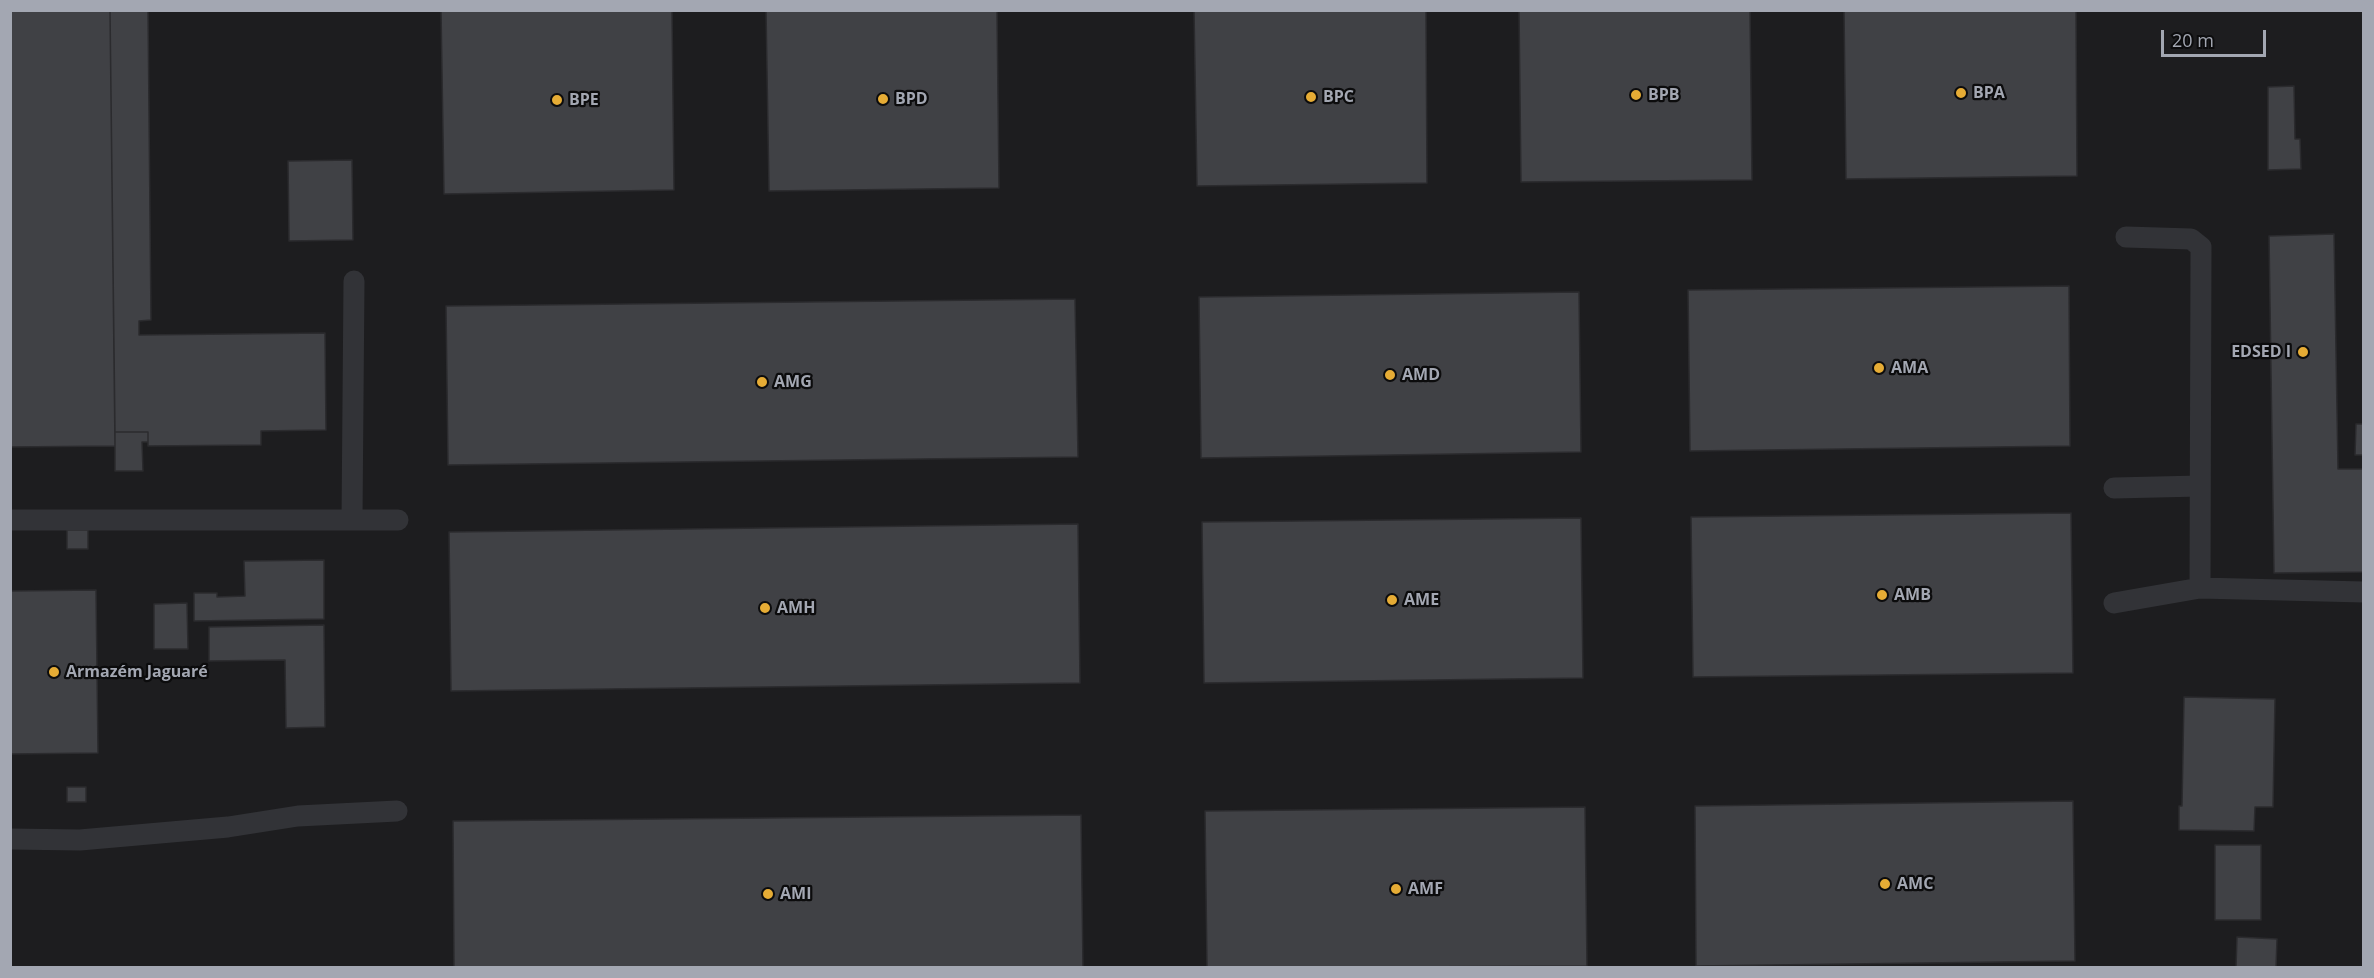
<!DOCTYPE html>
<meta charset="utf-8">
<style>
body{margin:0}
#map{position:relative;width:2374px;height:978px;overflow:hidden;background:#111112;font-family:"Open Sans",sans-serif}
canvas{display:block}
.frame{position:absolute;inset:0;border:12px solid #a3a7b2;pointer-events:none}
.scale{position:absolute;left:2161px;top:30px;width:105px;height:27px;box-sizing:border-box;border:3px solid #a3a7b2;border-top:0;padding-left:8px;font-size:18px;line-height:21px;white-space:nowrap;color:#a3a7b2;-webkit-text-stroke:4px #0c0c0d;paint-order:stroke}
</style>
<div id="map">
<canvas width="2374" height="978"></canvas>
<div class="frame"></div>
<div class="scale">20 m</div>
</div>
<script>
const ctx = document.querySelector('canvas').getContext('2d');
ctx.lineJoin = 'round';
function fill(path, color) {
  ctx.fillStyle = color;
  ctx.fill(path, 'evenodd');
}
function shape(rows) {
  const path = new Path2D();
  for (const r of rows) {
    path.moveTo(r[0], r[1]);
    for (let i = 2; i < r.length; i += 2) path.lineTo(r[i], r[i + 1]);
  }
  return path;
}
function strokePath(path, color, width, dash) {
  ctx.strokeStyle = color;
  ctx.lineWidth = width;
  ctx.lineCap = dash ? 'butt' : 'round';
  ctx.setLineDash(dash || []);
  ctx.stroke(path);
}
function label(font, color, halo, rows, align = 'center') {
  ctx.font = font + ' "Open Sans",sans-serif';
  ctx.lineWidth = 4.5;
  ctx.setLineDash([]);
  ctx.textBaseline = 'middle';
  ctx.strokeStyle = halo;
  ctx.fillStyle = color;
  for (const [text, x, y, turn = 0] of rows) {
    ctx.save();
    ctx.translate(x, y);
    ctx.rotate((+turn || 0) * Math.PI / 180);
    ctx.textAlign = isNaN(turn) ? turn : align;
    if (halo) ctx.strokeText(text, 0, 0);
    ctx.fillText(text, 0, 0);
    ctx.restore();
  }
}
const built = shape([
 [11,11,2363,11,2363,967,11,967]
]);
const building = shape([
 [10,10,110,10,115,446,10,447,10,10],
 [110,10,148,10,151,320,139,321,139,335,325,333,326,430,261,431,261,445,148,446,148,432,115,432,110,10],
 [441,10,672,10,674,190,444,194,441,10],
 [766,10,997,10,999,188,769,191,766,10],
 [1194,10,1426,10,1427,183,1197,186,1194,10],
 [1519,10,1750,10,1752,180,1521,182,1519,10],
 [1844,10,2076,10,2077,176,1846,179,1844,10],
 [2294,86,2295,139,2300,139,2301,169,2268,170,2268,87,2294,86],
 [352,160,353,240,289,241,288,161,352,160],
 [2334,234,2338,469,2364,469,2364,572,2274,573,2269,236,2334,234],
 [2069,286,2070,446,1690,451,1688,290,2069,286],
 [1579,292,1581,452,1201,458,1199,297,1579,292],
 [1075,299,1078,457,448,465,446,306,1075,299],
 [2356,424,2364,424,2364,455,2355,455,2356,424],
 [115,432,148,432,148,442,142,442,143,471,115,471,115,432],
 [2071,513,2073,673,1693,677,1691,517,2071,513],
 [1581,518,1583,678,1204,683,1202,522,1581,518],
 [1078,524,1080,683,451,691,449,532,1078,524],
 [67,530,88,530,88,549,67,549,67,530],
 [324,560,324,619,194,621,194,593,217,593,217,597,245,596,244,561,324,560],
 [96,590,98,753,10,754,10,591,96,590],
 [187,603,188,649,154,649,154,604,187,603],
 [324,625,325,727,286,728,285,660,209,661,209,627,324,625],
 [2184,697,2275,699,2273,807,2255,807,2254,831,2179,830,2179,806,2182,806,2184,697],
 [67,787,86,787,86,802,67,802,67,787],
 [2073,801,2075,961,1696,966,1695,806,2073,801],
 [1585,807,1587,966,1207,968,1205,811,1585,807],
 [1081,815,1083,968,454,968,453,821,1081,815],
 [2215,845,2261,845,2261,920,2215,920,2215,845],
 [2237,937,2277,939,2276,968,2236,967,2237,937]
]);
const lane = shape([
 [2126,237,2191,239,2201,247,2200,588],
 [2114,488,2200,486],
 [10,520,398,520],
 [352,520,354,281],
 [2114,603,2200,588,2364,592],
 [10,839,80,840,228,827,298,816,397,811]
]);
const markers = [
 [1961,93,6,"#e6ac35"],
 [1636,95,6,"#e6ac35"],
 [1311,97,6,"#e6ac35"],
 [883,99,6,"#e6ac35"],
 [557,100,6,"#e6ac35"],
 [2303,352,6,"#e6ac35"],
 [1879,368,6,"#e6ac35"],
 [1390,375,6,"#e6ac35"],
 [762,382,6,"#e6ac35"],
 [1882,595,6,"#e6ac35"],
 [1392,600,6,"#e6ac35"],
 [765,608,6,"#e6ac35"],
 [54,672,6,"#e6ac35"],
 [1885,884,6,"#e6ac35"],
 [1396,889,6,"#e6ac35"],
 [768,894,6,"#e6ac35"]
];
const poiNames = [
 ["BPA",1973,93],
 ["BPB",1648,95],
 ["BPC",1323,97],
 ["BPD",895,99],
 ["BPE",569,100],
 ["EDSED I",2291,352,"right"],
 ["AMA",1891,368],
 ["AMD",1402,375],
 ["AMG",774,382],
 ["AMB",1894,595],
 ["AME",1404,600],
 ["AMH",777,608],
 ["Armazém Jaguaré",66,672],
 ["AMC",1897,884],
 ["AMF",1408,889],
 ["AMI",780,894]
];
fill(built, '#1d1d1f');
fill(building, '#404145');
strokePath(building, '#2b2b2e', 1.5);
strokePath(lane, '#323337', 21);
for (const [x, y, r, color] of markers) {
  const dot = new Path2D();
  dot.arc(x, y, r, 0, 2 * Math.PI);
  ctx.fillStyle = color;
  ctx.fill(dot);
  strokePath(dot, '#0c0c0d', 2);
}
label('bold 16px', '#a3a7b2', '#0c0c0d', poiNames, 'left');
</script>
